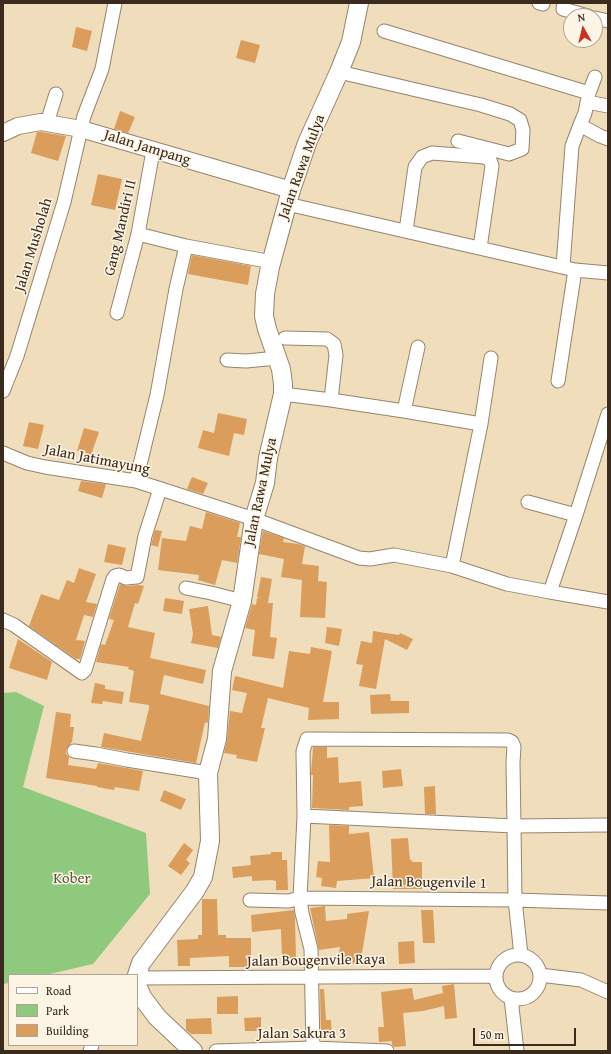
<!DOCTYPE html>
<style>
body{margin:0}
#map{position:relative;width:611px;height:1054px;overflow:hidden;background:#f0ddbb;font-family:"Gentium Book Plus",serif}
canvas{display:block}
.frame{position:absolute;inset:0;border:4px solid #3b2a1e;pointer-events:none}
.legend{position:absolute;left:8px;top:974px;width:130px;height:72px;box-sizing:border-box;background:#fcf5e5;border:1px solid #afa495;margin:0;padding:5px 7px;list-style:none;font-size:12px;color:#3b2a1e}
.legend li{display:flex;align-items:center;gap:8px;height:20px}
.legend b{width:20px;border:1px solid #afa495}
.north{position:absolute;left:563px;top:8px;width:40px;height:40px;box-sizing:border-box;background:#fcf5e5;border:1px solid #afa495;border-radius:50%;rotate:352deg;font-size:11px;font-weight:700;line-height:16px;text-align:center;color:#3b2a1e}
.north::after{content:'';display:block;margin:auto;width:14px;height:18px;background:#c8321e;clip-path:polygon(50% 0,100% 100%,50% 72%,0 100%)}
.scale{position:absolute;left:473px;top:1028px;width:103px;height:18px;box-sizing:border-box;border:2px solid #3b2a1e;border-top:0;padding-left:5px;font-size:12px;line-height:14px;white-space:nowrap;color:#3b2a1e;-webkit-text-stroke:3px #fcf5e5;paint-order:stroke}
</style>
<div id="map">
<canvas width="611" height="1054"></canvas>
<div class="frame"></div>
<ul class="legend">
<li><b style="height:5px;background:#fff"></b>Road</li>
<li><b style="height:11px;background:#8ec97e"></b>Park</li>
<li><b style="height:11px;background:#da9d5b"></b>Building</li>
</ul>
<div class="north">N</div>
<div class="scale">50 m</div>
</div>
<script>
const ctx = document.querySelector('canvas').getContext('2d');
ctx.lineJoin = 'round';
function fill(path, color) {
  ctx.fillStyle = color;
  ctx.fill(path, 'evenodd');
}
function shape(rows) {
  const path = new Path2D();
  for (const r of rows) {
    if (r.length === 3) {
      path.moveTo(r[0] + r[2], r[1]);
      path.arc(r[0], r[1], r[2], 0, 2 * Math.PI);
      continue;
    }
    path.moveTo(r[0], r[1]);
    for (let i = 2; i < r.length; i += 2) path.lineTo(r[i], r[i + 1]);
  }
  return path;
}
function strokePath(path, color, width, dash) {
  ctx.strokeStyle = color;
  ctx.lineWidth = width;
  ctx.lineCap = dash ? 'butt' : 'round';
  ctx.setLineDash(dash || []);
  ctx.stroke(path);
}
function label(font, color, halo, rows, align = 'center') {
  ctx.font = font + ' "Gentium Book Plus",serif';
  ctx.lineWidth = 3;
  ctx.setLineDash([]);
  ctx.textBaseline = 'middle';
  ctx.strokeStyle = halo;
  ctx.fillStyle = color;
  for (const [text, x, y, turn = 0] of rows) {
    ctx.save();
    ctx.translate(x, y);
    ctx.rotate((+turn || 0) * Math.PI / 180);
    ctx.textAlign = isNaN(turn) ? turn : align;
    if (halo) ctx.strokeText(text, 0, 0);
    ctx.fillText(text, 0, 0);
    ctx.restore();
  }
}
const green = shape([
 [16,692,44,706,23,787,146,833,150,894,93,964,45,975,9,975,9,983,3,984,3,693]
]);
const building = shape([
 [76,27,92,31,87,51,72,47],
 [241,40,260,45,255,63,236,58],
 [120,111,135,117,128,133,114,129],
 [37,132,41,132,66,136,58,161,31,153],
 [98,174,122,179,115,210,91,205],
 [192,255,251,266,248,285,188,274],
 [218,413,247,419,244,435,234,433,229,456,198,448,203,430,214,433],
 [29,422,44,425,38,449,23,446],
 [84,428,99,432,91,455,77,451],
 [192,477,208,483,203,494,187,489],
 [81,481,106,484,102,498,78,491],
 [206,512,240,523,237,537,241,537,237,563,222,560,215,585,198,580,199,575,158,570,162,538,186,541,190,526,202,529],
 [155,530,162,531,158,547,151,545],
 [263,531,284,538,283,542,298,544,305,546,302,564,319,566,318,581,327,582,325,618,300,617,302,580,281,577,284,559,259,554],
 [108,544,126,548,122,565,104,562],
 [79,568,96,574,86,602,97,604,93,617,84,615,76,640,85,641,80,659,76,659,29,626,41,594,59,600,67,580,74,583],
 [261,577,272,579,268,603,273,603,270,637,277,638,274,659,252,656,255,630,245,628,252,604,256,605,257,598,260,598,257,597],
 [120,584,127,586,139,585,144,586,138,604,135,603,128,627,155,633,150,658,206,670,203,684,164,675,160,694,209,706,208,723,205,722,196,763,101,747,104,733,141,741,149,708,149,705,129,702,134,671,128,669,129,667,96,662,101,644,105,645,114,620,109,619],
 [165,598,184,601,182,614,163,611],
 [208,606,212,635,221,637,218,648,191,643,193,634,189,609],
 [327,627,342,629,339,646,325,643],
 [373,631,399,635,400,633,413,639,407,650,385,639,376,689,359,686,363,665,356,664,361,641,372,643],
 [18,639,52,662,47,680,9,668],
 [311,647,332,651,323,702,339,702,339,719,308,720,309,708,268,698,261,728,265,728,257,762,236,758,237,755,224,753,227,740,230,711,242,713,247,693,232,690,235,676,283,688,289,651,310,654],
 [95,683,105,685,105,689,124,692,122,704,103,701,102,704,91,703],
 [390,694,391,701,409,701,409,713,371,714,370,695],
 [56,712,71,714,70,727,74,727,72,742,66,750,66,754,69,757,68,765,96,769,98,763,143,771,139,791,115,787,114,790,97,787,97,786,46,778],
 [313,747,327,747,327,758,338,757,339,783,361,781,363,806,349,807,349,810,312,808,313,775,311,775],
 [401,769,403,786,383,788,382,771],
 [435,786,436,814,425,814,424,787],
 [164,790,186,799,181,810,160,801],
 [329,825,349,826,349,834,369,832,374,878,337,881,336,888,321,886,322,878,316,877,318,861,330,862],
 [408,838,410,860,412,860,412,862,422,862,422,889,393,889,391,839],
 [184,843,193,850,186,860,190,863,181,875,168,866],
 [271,852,282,852,282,860,287,860,288,890,276,890,276,881,272,880,252,881,252,876,233,878,232,867,251,865,250,856,271,854],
 [202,899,217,899,218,935,226,935,226,938,251,938,251,967,229,967,229,956,190,958,190,966,178,966,177,940,198,939,198,935,202,935],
 [325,906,326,921,347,919,347,914,369,911,360,965,338,961,340,947,319,950,310,908],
 [294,910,295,918,296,958,282,959,281,929,252,932,251,915],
 [421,910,433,910,435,943,423,943],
 [414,941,415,963,399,964,398,942],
 [454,984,457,1018,445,1019,444,1006,423,1011,403,1013,406,1046,394,1047,392,1045,392,1041,379,1042,378,1027,384,1027,381,992,412,988,414,1000,443,993,442,986],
 [320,989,324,989,326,1020,331,1020,332,1038,321,1039],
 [238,996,238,1014,217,1014,217,997],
 [261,1017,261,1031,245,1031,244,1018],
 [211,1018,212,1034,191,1034,186,1030,186,1019]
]);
const minor = shape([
 [539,3,543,4],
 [564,3,563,9,588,16],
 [595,18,608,21],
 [384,31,589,93],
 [339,72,481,105,510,114,520,120,523,130,522,149,509,154,458,141],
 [595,77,589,93,585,113,580,125,600,136,608,139],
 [587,102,608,106],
 [47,123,56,94],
 [287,204,575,270,558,381],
 [406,231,415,167,422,157,432,153,484,157,490,160,492,166,480,248],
 [138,234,186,246,272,262],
 [563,266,572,146,580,125],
 [575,270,608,273],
 [117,313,138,234,153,151],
 [285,338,327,339,334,344,336,355,331,400],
 [227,360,246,361,278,358],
 [3,391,17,356,64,202,84,116,102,69,115,3],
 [283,394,331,400,404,411,481,424],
 [404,411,418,347],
 [3,453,27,463,45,467,136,481,254,519,359,558,370,559,394,555,452,566,507,584,550,592,576,515,608,414],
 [136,481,157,395,176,289,186,246],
 [528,502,576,515],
 [452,566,481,424,491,358],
 [186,588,211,593,242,601],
 [550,592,608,602],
 [3,620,14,625,82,673,85,670,113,579,115,576,119,575,126,578,137,577,145,536,160,489],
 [74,751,96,754,127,760,208,773],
 [304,816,300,898,302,913,311,949,313,1051],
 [250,900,289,901,300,898,515,900,608,903],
 [521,955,515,900,514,826,513,762,514,747,512,742,508,740,307,739,303,751,304,816,514,826,608,825],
 [518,977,22],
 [540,975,581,980,608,992],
 [137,978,496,976],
 [511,998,517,1051],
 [90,1051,92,1045],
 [216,1051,313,1048,387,1051]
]);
const tertiary = shape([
 [3,133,18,126,41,122,81,129,291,190]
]);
const secondary = shape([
 [137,975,141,963,195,891,203,877,210,841,208,773,217,739,222,671,242,601,254,519,265,483,268,458,283,394,283,384,281,369,267,329,264,316,265,294,270,267,291,190,307,143,339,72,351,42,359,3],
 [137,985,142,997,157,1017,193,1051]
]);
const streetNames = [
 ["Jalan Jampang",147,148,17],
 ["Jalan Rawa Mulya",302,167,-70],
 ["Gang Mandiri II",121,228,-77],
 ["Jalan Musholah",34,245,-73],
 ["Jalan Jatimayung",97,460,11],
 ["Jalan Rawa Mulya",261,492,-78],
 ["Jalan Bougenvile 1",429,883,1],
 ["Jalan Bougenvile Raya",316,961,-1],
 ["Jalan Sakura 3",302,1034]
];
const parkNames = [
 ["Kober",72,879]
];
fill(green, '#8ec97e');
fill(building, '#da9d5b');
strokePath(minor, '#96846c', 15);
strokePath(tertiary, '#96846c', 18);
strokePath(secondary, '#96846c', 20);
strokePath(minor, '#fff', 13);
strokePath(tertiary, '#fff', 16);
strokePath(secondary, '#fff', 18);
label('15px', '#3b2a1e', '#fcf5e5', streetNames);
label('15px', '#545a3b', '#fcf5e5', parkNames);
</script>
